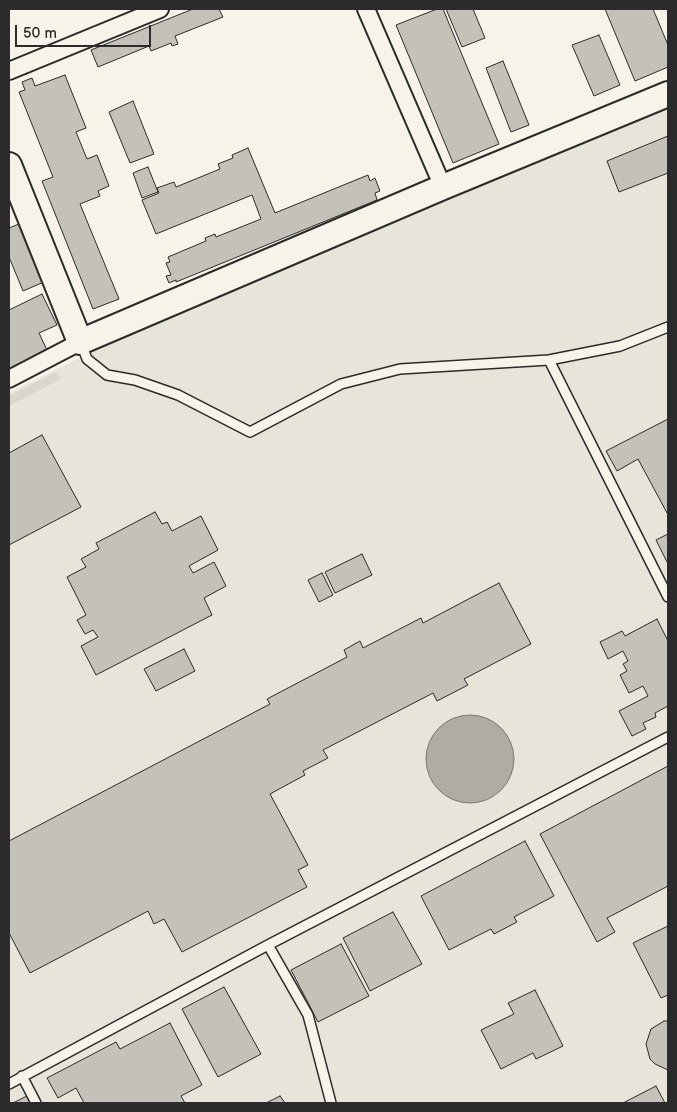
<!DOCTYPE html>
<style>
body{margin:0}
#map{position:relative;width:677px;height:1112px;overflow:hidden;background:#f7f3e8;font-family:"Balsamiq Sans",sans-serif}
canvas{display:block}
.frame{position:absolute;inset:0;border:10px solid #2b2b2b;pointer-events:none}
.scale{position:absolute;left:15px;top:25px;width:136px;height:22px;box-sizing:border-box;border:2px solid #2b2b2b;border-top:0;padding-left:6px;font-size:15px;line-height:18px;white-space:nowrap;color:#2b2b2b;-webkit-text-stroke:4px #f7f3e8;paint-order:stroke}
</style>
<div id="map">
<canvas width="677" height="1112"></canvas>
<div class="frame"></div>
<div class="scale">50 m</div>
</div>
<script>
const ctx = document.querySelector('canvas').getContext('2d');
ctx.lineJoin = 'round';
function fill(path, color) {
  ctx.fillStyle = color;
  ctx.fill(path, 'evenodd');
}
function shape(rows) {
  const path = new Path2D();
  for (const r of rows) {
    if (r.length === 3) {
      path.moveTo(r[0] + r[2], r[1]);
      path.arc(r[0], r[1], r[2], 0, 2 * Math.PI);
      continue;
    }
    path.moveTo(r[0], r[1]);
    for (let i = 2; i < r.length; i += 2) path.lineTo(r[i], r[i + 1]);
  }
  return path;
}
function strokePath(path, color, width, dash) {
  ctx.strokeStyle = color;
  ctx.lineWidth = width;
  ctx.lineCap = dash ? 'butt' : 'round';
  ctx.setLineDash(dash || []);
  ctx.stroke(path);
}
const built = shape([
 [668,105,668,1103,9,1103,9,393,95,350,439,199]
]);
const green = shape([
 [56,372,61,379,9,406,9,396]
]);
const water = shape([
 [470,759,44]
]);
const building = shape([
 [193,9,219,9,223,17,175,36,178,44,172,46,171,43,151,51,149,46,98,67,91,50,193,9],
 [437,9,443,9,499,144,453,163,396,25,437,9],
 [446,9,473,9,485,38,462,47,446,9],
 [605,9,653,9,668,45,668,67,635,81,605,9],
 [599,35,620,85,594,96,572,45,599,35],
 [503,61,529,125,511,132,486,68,503,61],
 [65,75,86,128,76,132,87,159,97,155,109,186,98,191,100,196,80,204,119,299,93,309,42,181,53,177,19,92,25,90,22,82,32,78,35,86,65,75],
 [133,101,154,154,130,163,109,112,133,101],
 [668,136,668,173,619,192,607,161,668,136],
 [248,148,275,213,368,175,370,181,375,178,380,191,375,193,377,200,176,282,176,280,169,283,166,276,171,275,166,263,170,262,168,257,206,241,205,238,215,234,216,237,261,219,252,195,156,234,142,200,159,193,157,188,174,182,176,187,220,169,218,164,233,158,232,155,248,148],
 [148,167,158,192,142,198,133,173,148,167],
 [19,224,44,282,23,291,9,257,9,228,19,224],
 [42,294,57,325,39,333,47,350,9,369,9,310,42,294],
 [668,419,668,512,667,513,638,459,617,471,606,451,668,419],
 [42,435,81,507,9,545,9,453,42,435],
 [155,512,162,524,167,522,172,531,201,516,218,550,189,566,193,573,214,562,226,586,204,598,212,615,96,675,81,646,98,637,93,630,85,634,77,620,86,615,67,577,86,567,81,559,99,549,96,543,155,512],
 [668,534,668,564,656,540,668,534],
 [362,554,372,575,335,593,325,572,362,554],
 [322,573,333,595,319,602,308,580,322,573],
 [499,583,531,644,464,679,468,685,437,701,433,693,323,750,328,758,303,771,305,775,270,794,308,865,298,870,307,887,182,952,164,919,154,924,148,911,30,973,9,933,9,841,270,704,267,699,347,657,344,650,360,641,363,648,421,618,423,623,499,583],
 [657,619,668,641,668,706,655,713,656,717,643,723,646,729,632,736,619,711,648,696,643,686,629,693,620,675,627,671,623,664,628,661,623,651,608,659,600,642,622,631,625,636,657,619],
 [184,649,195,671,156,691,144,669,184,649],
 [668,766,668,886,607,918,615,932,597,942,540,834,668,766],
 [525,841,554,896,514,917,517,922,494,934,491,929,449,950,421,896,525,841],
 [393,912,422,964,370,991,343,938,393,912],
 [668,926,668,995,661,998,633,943,668,926],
 [341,944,369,996,318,1022,291,970,341,944],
 [224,987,261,1054,218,1077,182,1009,224,987],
 [535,990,563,1046,536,1059,533,1053,501,1069,481,1030,514,1014,508,1003,535,990],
 [664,1021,668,1021,668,1070,655,1064,650,1059,646,1044,651,1029,664,1021],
 [170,1023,202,1085,181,1096,185,1103,84,1103,76,1088,58,1098,47,1078,116,1042,120,1049,170,1023],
 [656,1086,665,1103,623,1103,656,1086],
 [27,1096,30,1103,13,1103,27,1096],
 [280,1096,285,1103,266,1103,280,1096]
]);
const lane = shape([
 [81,343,87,359,107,375,135,380,178,395,250,432,341,384,400,369,549,360,620,346,668,327],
 [549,360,668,597],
 [268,945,308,1015,331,1103],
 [22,1076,36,1103],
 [9,1084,268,945,668,737]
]);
const street = shape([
 [366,9,443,187],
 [9,71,160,9],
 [9,379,80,342]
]);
const secondary = shape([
 [9,165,80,342,443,187,668,94]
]);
fill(built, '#e8e4da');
fill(green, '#dad6cc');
fill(water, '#afaca4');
strokePath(water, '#7a7874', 1);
fill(building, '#c4c1b9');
strokePath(building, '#2b2b2b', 1);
strokePath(lane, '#2b2b2b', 12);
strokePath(street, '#2b2b2b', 20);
strokePath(secondary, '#2b2b2b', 28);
strokePath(lane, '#f7f3e8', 9);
strokePath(street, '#f7f3e8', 16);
strokePath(secondary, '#f7f3e8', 24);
</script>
